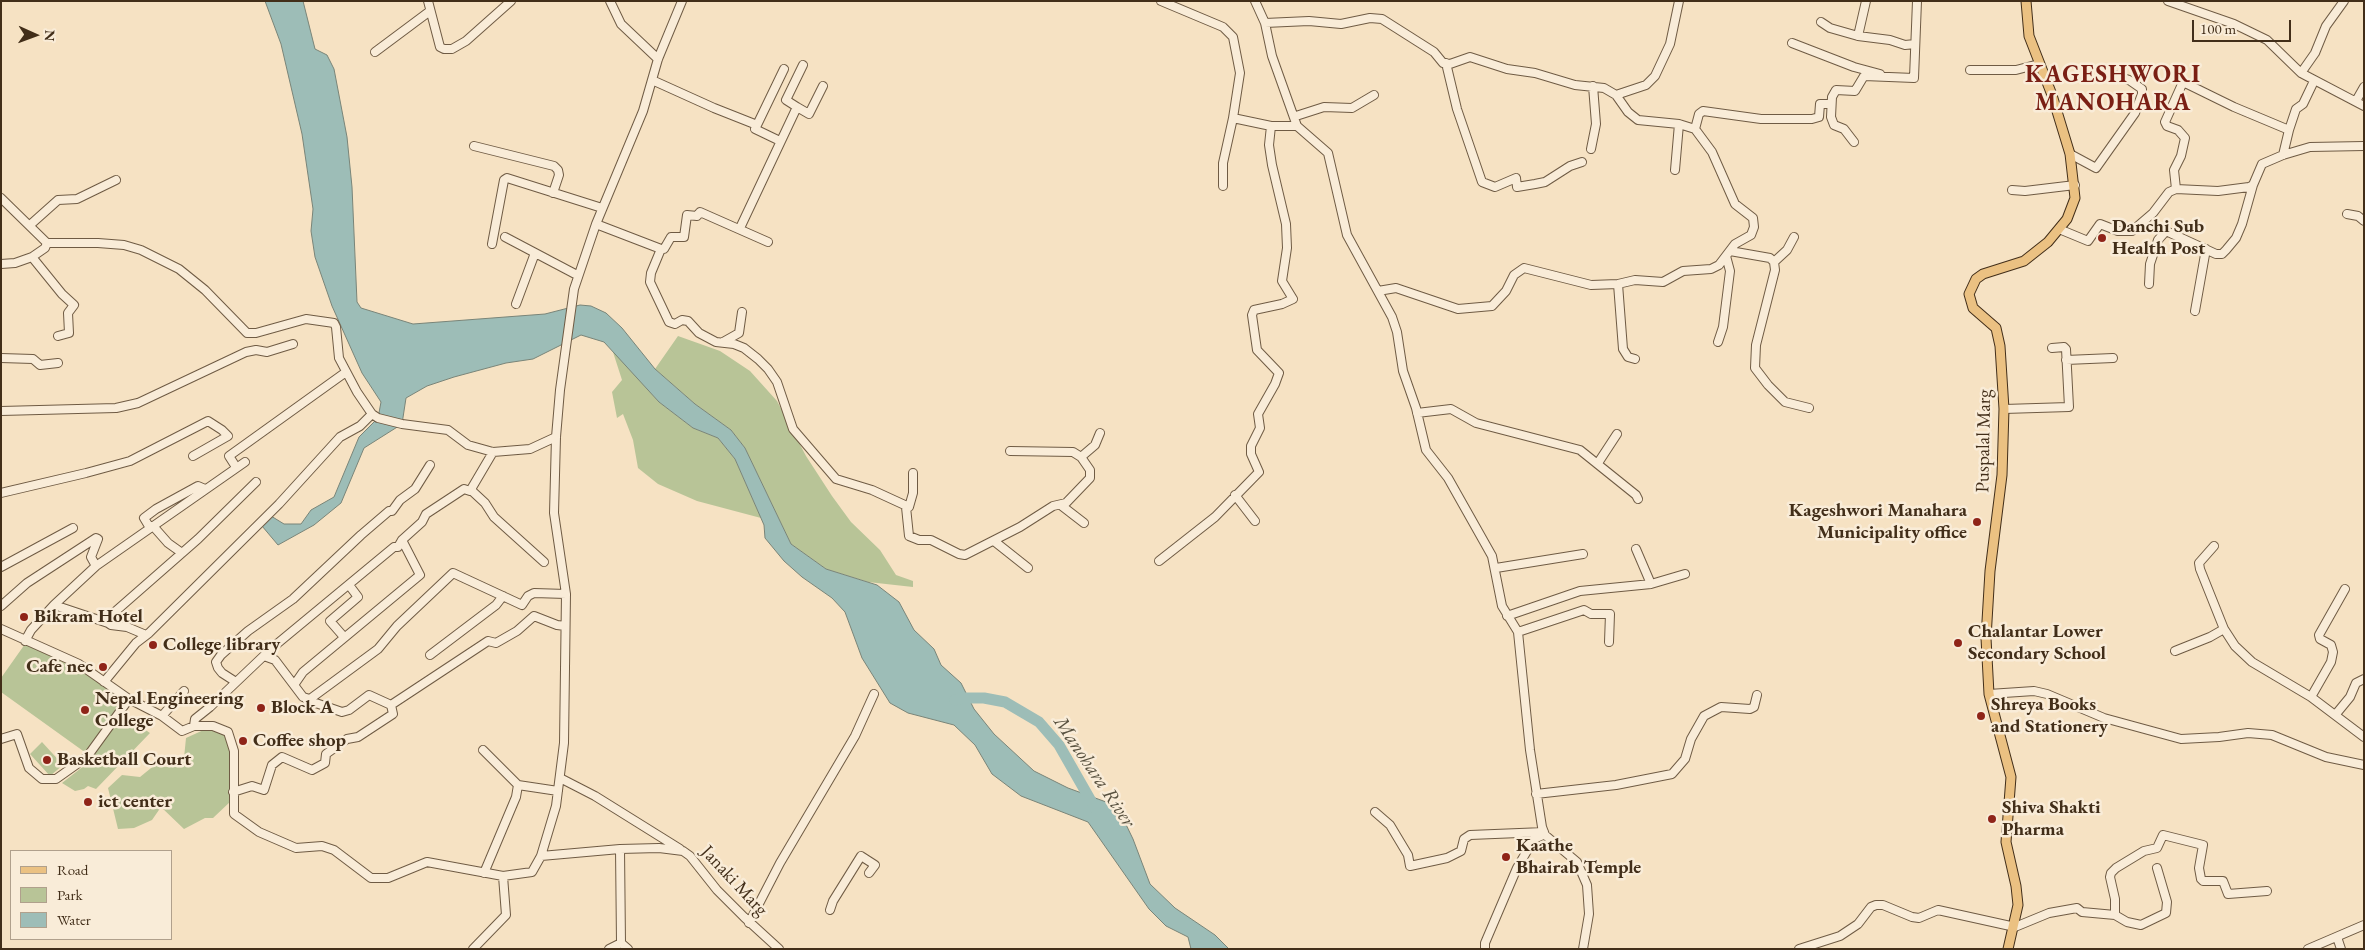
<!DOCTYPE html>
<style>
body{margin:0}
#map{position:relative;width:2365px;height:950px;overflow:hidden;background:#f6e2c3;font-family:"EB Garamond",serif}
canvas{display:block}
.frame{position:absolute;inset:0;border:2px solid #422e19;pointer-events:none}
.legend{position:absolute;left:10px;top:850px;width:162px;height:90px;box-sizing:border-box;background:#f9ecd8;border:1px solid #b0a08c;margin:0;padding:6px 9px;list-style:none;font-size:15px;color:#422e19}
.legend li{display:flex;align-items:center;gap:10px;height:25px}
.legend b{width:25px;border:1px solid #b0a08c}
.north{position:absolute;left:10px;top:10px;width:50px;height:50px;-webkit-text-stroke:4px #f9ecd8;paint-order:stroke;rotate:92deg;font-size:14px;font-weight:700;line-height:20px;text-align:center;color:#422e19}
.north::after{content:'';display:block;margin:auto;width:18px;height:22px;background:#422e19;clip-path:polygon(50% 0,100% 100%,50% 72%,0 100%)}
.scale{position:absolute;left:2192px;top:20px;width:99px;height:22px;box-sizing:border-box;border:2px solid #422e19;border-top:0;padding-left:6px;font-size:15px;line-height:18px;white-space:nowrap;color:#422e19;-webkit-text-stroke:4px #f9ecd8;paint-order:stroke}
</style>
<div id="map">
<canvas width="2365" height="950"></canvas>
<div class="frame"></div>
<ul class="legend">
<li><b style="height:6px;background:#ebc182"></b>Road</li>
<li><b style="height:14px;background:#b8c497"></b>Park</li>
<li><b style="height:14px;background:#9dbdb7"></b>Water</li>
</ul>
<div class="north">N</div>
<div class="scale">100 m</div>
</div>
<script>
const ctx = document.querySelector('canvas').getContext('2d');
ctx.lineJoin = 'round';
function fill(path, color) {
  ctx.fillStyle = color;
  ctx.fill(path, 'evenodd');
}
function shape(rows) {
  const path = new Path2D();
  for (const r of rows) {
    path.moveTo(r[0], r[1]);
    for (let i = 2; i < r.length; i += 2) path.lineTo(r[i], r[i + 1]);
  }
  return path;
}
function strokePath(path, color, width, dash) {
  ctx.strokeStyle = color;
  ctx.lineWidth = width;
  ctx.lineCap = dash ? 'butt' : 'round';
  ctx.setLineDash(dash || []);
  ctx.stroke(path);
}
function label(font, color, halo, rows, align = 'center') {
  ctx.font = font + ' "EB Garamond",serif';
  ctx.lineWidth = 5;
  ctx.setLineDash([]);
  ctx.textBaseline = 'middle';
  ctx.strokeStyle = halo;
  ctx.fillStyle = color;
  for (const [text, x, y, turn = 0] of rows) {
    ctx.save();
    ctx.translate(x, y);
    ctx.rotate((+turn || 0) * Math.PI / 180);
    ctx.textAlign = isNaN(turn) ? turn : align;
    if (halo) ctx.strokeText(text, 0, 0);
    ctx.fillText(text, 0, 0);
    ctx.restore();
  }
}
const green = shape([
 [678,336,720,351,750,371,777,401,806,456,832,496,851,522,880,550,896,575,913,581,913,587,868,582,826,569,791,544,745,448,731,430,695,404,655,369],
 [612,349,659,402,693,428,718,438,735,459,761,518,697,501,658,484,638,468,633,440,623,414,617,418,612,392,622,380],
 [25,644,94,677,124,701,86,753,1,692,1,678],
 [122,714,150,733,96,789,88,786,84,789,75,791,62,783,85,765],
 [208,728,229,734,234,751,231,801,213,818,205,818,184,829,161,807,152,820,134,828,118,829,108,788,122,775,140,777,156,764,166,767,179,761,184,758,186,738],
 [42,742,63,765,50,776,30,754]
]);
const water = shape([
 [265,1,303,1,315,49,327,55,334,69,347,137,352,187,357,302,361,308,413,324,545,314,580,305,591,306,606,313,622,328,655,369,695,404,731,430,745,448,791,544,826,569,877,585,899,602,914,630,934,649,941,665,961,683,974,709,994,734,1034,771,1068,788,1117,806,1133,839,1150,884,1175,908,1215,935,1229,949,1191,949,1188,937,1166,926,1149,909,1088,822,1021,796,992,774,975,745,954,725,908,713,890,703,862,658,845,612,832,598,802,577,784,561,765,538,764,525,735,459,718,438,693,428,659,402,604,342,581,335,533,359,506,363,454,377,427,386,406,398,402,424,364,448,341,503,314,525,278,545,262,526,271,516,284,524,301,524,311,510,334,497,359,437,378,418,381,402,362,373,332,306,315,257,311,231,313,209,302,134,281,44,265,1]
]);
const river = shape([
 [955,700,962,698,984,698,1005,702,1039,722,1059,745,1095,808]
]);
const minor = shape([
 [428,1,440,47,444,49,452,49,466,41,511,1],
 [610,1,621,24,658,59],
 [1161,1,1223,27,1233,37,1240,73,1233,118,1271,126,1297,126,1328,153,1347,235,1392,317,1397,332,1403,371,1416,408,1426,450,1448,478,1492,556,1502,606,1518,632,1530,750,1542,827,1545,835,1577,862,1587,885,1589,914,1583,949],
 [1255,1,1265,23,1272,56,1297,126],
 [1866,1,1858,36,1890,40,1905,45,1915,44],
 [2168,1,2234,24,2267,40,2301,73,2364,106],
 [1821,22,1830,28,1858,36],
 [1265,23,1309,21,1341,24,1370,18,1382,19,1434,52,1443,63,1450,64,1470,57,1507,69,1535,73,1575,85,1604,88,1616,95,1646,85,1655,76,1670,44,1679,1],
 [1792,43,1854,67,1880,74],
 [375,52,430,11],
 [1446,63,1457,109,1482,182,1495,187,1516,178,1517,187,1535,184,1545,182,1570,166,1582,162],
 [1970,70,2016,70,2039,64],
 [2301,73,2315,53,2326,26,2344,1],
 [652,80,714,108,757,125,784,69],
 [2356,101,2364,87],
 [797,107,809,114,823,86],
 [1296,116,1324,107,1352,108,1374,95],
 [757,125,755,129,780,141],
 [1695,129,1699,114,1703,111,1761,119,1812,119,1819,117,1820,104,1831,104],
 [2289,130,2296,109,2303,104,2314,81],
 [1854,142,1844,129,1834,125,1831,117,1832,97,1836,90,1855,91,1864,76,1914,78,1917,1],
 [474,146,554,166,558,170,559,175,553,193],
 [1591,149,1596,124,1593,86],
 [2070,154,2096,168,2135,113,2142,94,2142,89,2129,80,2106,72],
 [1675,170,1679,124],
 [1223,186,1223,163,1233,118],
 [2176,189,2174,170,2181,156,2185,138,2178,130,2167,126,2165,122,2183,82,2234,107,2289,130,2283,155],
 [2012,190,2025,191,2075,185],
 [1,198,47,243,98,243,124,245,141,250,179,269,205,290,247,333,256,333,306,319,334,323,336,327,339,358,357,392,372,414],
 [2347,214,2358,216,2364,221],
 [596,224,661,249,664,249,671,237,684,237,687,215,697,216,700,212,768,242],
 [30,225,58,200,77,199,116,180],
 [740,228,797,107,786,100,803,65],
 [2059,229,2088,241,2100,224,2118,231,2132,231,2153,213,2169,192,2176,189,2218,191,2249,187,2253,185,2262,164,2283,155,2310,147,2364,146],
 [505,237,577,275],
 [47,243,45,248,32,257,62,294,74,305,68,313,69,333,58,336],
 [492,244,504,180,507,178,602,208],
 [661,249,651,273,650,282,669,322,675,324,682,320,688,321,699,333,716,342,734,344,744,348,758,359,768,369,777,382,793,429,836,479,872,490,909,507,913,493,913,473],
 [1730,251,1770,258,1774,262,1775,270,1756,345,1755,368,1768,385,1785,402,1809,408],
 [1774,262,1787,250,1794,237],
 [1,264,15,263,32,257],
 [1618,284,1623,349,1628,357,1635,359],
 [2149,284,2150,264,2158,240,2166,231,2216,254,2222,254,2226,250,2236,238,2242,224,2253,185],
 [1378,291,1396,288,1458,309,1492,306,1506,291,1514,275,1524,268,1591,285,1618,284,1635,280,1663,282,1683,271,1711,269,1719,265,1735,244,1751,235,1754,227,1753,218,1735,204,1712,152,1695,129,1679,124,1638,120,1628,112,1616,95],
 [516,304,535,253],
 [2195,311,2206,249],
 [723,342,739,333,742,312],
 [1718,342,1723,327,1730,271,1726,256],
 [1,358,33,359,40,365,58,363],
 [2066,360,2113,358],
 [2004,409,2069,407,2066,349,2064,347,2052,348],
 [1,411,116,408,138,403,246,352,256,350,267,352,293,344],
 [1417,413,1451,409,1476,423,1580,450,1636,495,1638,499],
 [1081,457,1095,445,1100,433],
 [1598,463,1617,434],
 [236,467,229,456,346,372],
 [471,490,485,503,494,517,544,562],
 [1,493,86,473,130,461,208,421,222,430,228,436,193,456],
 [1235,495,1255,521],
 [1062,506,1084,523],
 [906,507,909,536,919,540,931,540,959,554,965,555,1020,527,1053,506,1066,503,1090,478,1090,470,1081,457,1073,452,1010,451],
 [153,526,168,543,182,553],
 [150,528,144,518,156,509,198,486,205,489],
 [994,541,1028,568],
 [2214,546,2199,563,2200,569,2224,629,2235,646,2252,662,2311,697,2364,737],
 [1636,549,1651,584],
 [1159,561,1215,517,1259,472,1251,454,1251,446,1260,428,1258,414,1275,384,1279,373,1257,350,1252,315,1254,310,1282,304,1293,299,1282,281,1287,248,1286,224,1272,165,1269,145,1271,126],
 [1,567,73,528],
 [1496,568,1583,554],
 [54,605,108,623],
 [1,606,27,583,96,538,98,539,91,557,96,566],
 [1507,616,1580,591,1651,584,1685,574],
 [1,629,79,664,129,699,162,716,182,731,194,726,213,726,228,732,234,751,234,814,259,832,296,848,322,846,334,850,371,878,388,878,427,862,503,876,532,872,541,856,556,806,564,743,566,594,554,513,556,437,560,390,574,289,596,224,643,111,658,59,682,1],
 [1518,632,1584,610,1591,614,1610,614,1609,642],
 [146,635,127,627,111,625,108,623,109,617,198,539,256,482],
 [344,637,330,621,358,597,349,585],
 [25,641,31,630,54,605,96,566,245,462],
 [2175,651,2210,637,2224,629],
 [430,655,496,605,503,596],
 [264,656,275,660,303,697,310,699,378,649,397,626,453,573,522,605,528,596,534,593,566,594],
 [104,682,136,643,149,633,279,504,340,437,360,426,372,414,378,418,402,424,448,430,468,445,493,452,530,449,556,437],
 [236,682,222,673,218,668,216,662,221,655,248,631,293,599,361,535,389,511,392,511,400,500,415,489,430,465],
 [294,685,303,672,420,575,402,540],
 [1989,694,2034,691,2047,694,2104,718,2181,739,2219,737,2248,733,2272,735,2326,757,2364,765],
 [2311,697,2331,662,2333,652,2331,645,2320,639,2319,635,2345,589],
 [307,700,342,712,349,710,369,695,391,705],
 [2336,714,2350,697,2356,683,2364,679],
 [162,716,184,691],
 [194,726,195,719,210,707,272,648,394,547,398,547,402,540,422,522,426,514,464,489,470,491,493,452],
 [1,739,17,734,29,768,42,779,56,779,87,757,129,699],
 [483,750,518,785,558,791],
 [560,778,595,796,680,849],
 [233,792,252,786,264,790,272,765,282,757,312,770,325,763,326,754,347,739,358,737,393,714,391,705,488,641,496,643,517,631,534,616,557,625,565,626],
 [1536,794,1616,785,1672,774,1685,759,1691,739,1704,716,1721,707,1750,709,1754,707,1757,695],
 [1375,812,1390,825,1408,855,1410,866,1447,858,1461,851,1464,839,1470,835,1544,832],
 [620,849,621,943,628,949],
 [541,856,620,849,659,848,683,851,690,856,717,890,744,917,779,949],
 [484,873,516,797,518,785],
 [830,910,833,901,861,856,875,865,869,873],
 [2115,915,2115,899,2110,877,2111,873,2116,868,2144,851,2157,848,2163,835,2203,845,2199,868,2201,879,2203,881,2223,881,2228,894,2267,891],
 [749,923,780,863,855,736,874,694],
 [2337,937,2341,949],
 [473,949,506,915,503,876],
 [609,949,621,943],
 [1485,949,1485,943,1517,868,1534,839,1543,835],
 [1799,949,1840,936,1858,924,1871,907,1876,905,1883,905,1912,917,1919,918,1938,910,2015,927,2049,913,2077,908,2082,912,2115,915,2127,922,2141,925,2166,913,2167,902,2157,868],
 [2308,949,2364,925]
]);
const major = shape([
 [2008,949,2018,905,2016,886,2006,842,2011,777,1989,694,1986,638,1990,571,2002,475,2004,409,2000,346,1996,328,1973,308,1969,294,1976,279,1983,274,2024,261,2048,242,2067,219,2075,198,2070,154,2052,95,2029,36,2026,1]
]);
const markers = [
 [2102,238,5,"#8f2418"],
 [1977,522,5,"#8f2418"],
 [24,617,5,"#8f2418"],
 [1958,643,5,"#8f2418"],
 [153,645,5,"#8f2418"],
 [103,667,5,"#8f2418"],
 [261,708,5,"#8f2418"],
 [85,710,5,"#8f2418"],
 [1981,716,5,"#8f2418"],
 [243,741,5,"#8f2418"],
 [47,760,5,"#8f2418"],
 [88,802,5,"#8f2418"],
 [1992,819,5,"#8f2418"],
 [1506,857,5,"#8f2418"]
];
const poiNames = [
 ["Danchi Sub",2112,227],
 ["Health Post",2112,249],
 ["Kageshwori Manahara",1967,511,"right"],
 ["Municipality office",1967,533,"right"],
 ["Bikram Hotel",34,617],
 ["Chalantar Lower",1968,632],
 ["Secondary School",1968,654],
 ["College library",163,645],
 ["Cafe nec",93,667,"right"],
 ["Nepal Engineering",95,699],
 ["College",95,721],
 ["Shreya Books",1991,705],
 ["and Stationery",1991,727],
 ["Block A",271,708],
 ["Coffee shop",253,741],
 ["Basketball Court",57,760],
 ["ict center",98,802],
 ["Shiva Shakti",2002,808],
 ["Pharma",2002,830],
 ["Kaathe",1516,846],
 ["Bhairab Temple",1516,868]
];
const streetNames = [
 ["Puspalal Marg",1984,441,-89],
 ["Janaki Marg",734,881,47]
];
const waterNames = [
 ["Manohara River",1094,772,56]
];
const districtNames = [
 ["KAGESHWORI",2113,75],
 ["MANOHARA",2113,103]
];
fill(green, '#b8c497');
fill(water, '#9dbdb7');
strokePath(water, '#798478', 1);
strokePath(river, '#9dbdb7', 11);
strokePath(minor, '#6f5b44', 10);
strokePath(major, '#422e19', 11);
strokePath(minor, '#f9ecd8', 8);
strokePath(major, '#ebc182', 9);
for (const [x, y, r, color] of markers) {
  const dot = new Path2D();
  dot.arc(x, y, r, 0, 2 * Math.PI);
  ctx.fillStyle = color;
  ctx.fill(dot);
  strokePath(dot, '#f9ecd8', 2);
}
label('bold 19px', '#422e19', '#f9ecd8', poiNames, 'left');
label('19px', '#422e19', '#f9ecd8', streetNames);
label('italic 20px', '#595240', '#f9ecd8', waterNames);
ctx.letterSpacing = '1px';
label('bold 24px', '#7a1f14', '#f9ecd8', districtNames);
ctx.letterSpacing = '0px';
</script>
